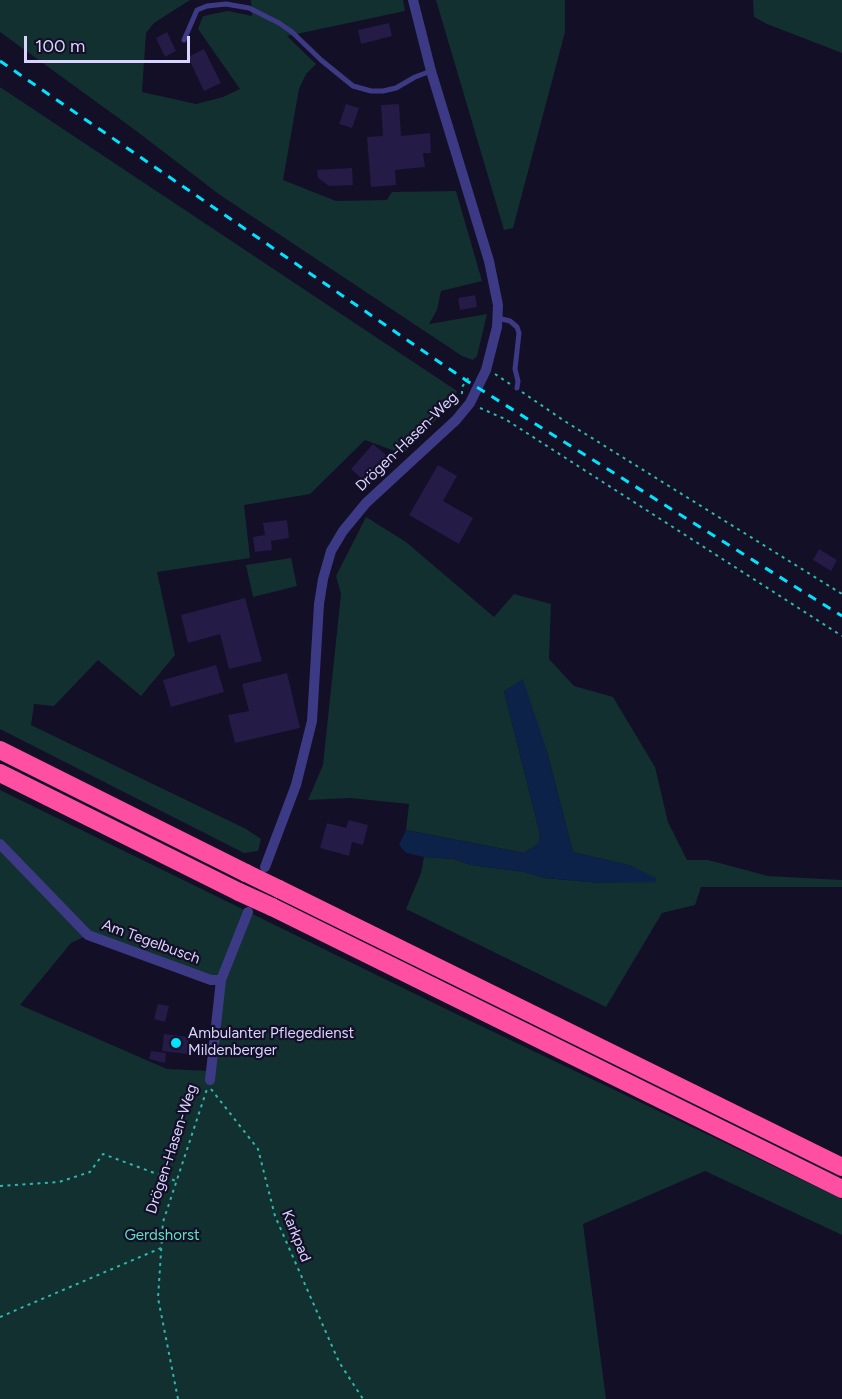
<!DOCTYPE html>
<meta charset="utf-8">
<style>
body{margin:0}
#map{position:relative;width:842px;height:1399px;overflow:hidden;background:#130f26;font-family:Figtree,sans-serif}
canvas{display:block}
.scale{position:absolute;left:24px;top:36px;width:166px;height:27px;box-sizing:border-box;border:3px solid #d9d4ff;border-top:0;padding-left:8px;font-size:18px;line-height:21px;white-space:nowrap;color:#d9d4ff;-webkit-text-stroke:4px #130f26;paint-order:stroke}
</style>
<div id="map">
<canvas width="842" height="1399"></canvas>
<div class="scale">100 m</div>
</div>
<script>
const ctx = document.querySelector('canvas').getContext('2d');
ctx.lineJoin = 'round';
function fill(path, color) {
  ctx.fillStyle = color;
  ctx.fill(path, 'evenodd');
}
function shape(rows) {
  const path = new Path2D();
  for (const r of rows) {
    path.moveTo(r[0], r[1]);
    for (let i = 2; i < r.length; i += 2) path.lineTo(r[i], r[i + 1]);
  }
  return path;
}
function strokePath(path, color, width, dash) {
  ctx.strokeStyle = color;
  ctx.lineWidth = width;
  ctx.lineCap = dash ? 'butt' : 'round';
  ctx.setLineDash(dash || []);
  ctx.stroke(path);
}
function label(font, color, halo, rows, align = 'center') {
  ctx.font = font + ' Figtree,sans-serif';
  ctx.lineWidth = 4.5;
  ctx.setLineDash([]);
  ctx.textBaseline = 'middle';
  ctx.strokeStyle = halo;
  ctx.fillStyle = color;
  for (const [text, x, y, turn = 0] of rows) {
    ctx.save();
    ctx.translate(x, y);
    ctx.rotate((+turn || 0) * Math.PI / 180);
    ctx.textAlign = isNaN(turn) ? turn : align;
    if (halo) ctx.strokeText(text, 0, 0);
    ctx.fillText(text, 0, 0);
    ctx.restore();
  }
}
const green = shape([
 [0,0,190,0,154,23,146,33,142,92,196,104,223,97,240,89,198,29,203,16,228,11,252,16,251,0,403,0,405,11,287,36,316,64,306,74,299,89,283,180,336,201,387,200,392,192,456,191,482,281,441,291,437,310,429,324,487,314,477,356,473,360,462,356,220,195,135,130,0,32],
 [436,0,565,0,565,32,513,228,504,230],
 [753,0,842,0,842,53,767,24,754,17],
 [0,87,457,391,453,402,403,454,365,440,310,494,244,505,250,558,157,572,175,655,141,696,98,660,54,706,34,704,31,725,246,829,261,839,258,851,244,853,0,729],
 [366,517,406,542,494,617,514,594,551,604,549,659,574,686,613,697,655,767,668,822,687,860,708,860,768,876,842,880,842,887,701,887,695,905,662,913,606,1007,406,909,421,873,424,857,454,859,471,865,525,872,545,878,600,883,618,882,632,866,573,852,546,748,504,691,539,830,539,843,524,853,406,830,409,804,350,798,308,800,323,765,341,594,336,576],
 [291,558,297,586,253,597,246,565],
 [0,790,452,1012,842,1199,842,1235,705,1171,583,1224,606,1399,0,1399],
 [88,935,221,981,211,1071,167,1069,20,1005,71,943]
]);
const water = shape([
 [523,679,546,748,573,852,632,866,656,878,656,882,600,883,545,878,525,872,471,865,454,859,424,857,406,853,399,845,406,830,524,853,539,843,539,830,504,691]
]);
const building = shape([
 [389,23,392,36,361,44,358,30],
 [167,32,176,51,165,57,156,38],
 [204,49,221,83,204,91,188,57],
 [346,104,359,108,352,128,339,124],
 [399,104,401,136,430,133,431,153,423,153,425,167,395,170,396,185,371,187,367,137,383,136,381,105],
 [352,168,353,185,329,186,318,178,317,170],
 [475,295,477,307,460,310,458,298],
 [373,444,391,459,369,485,351,469],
 [438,465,457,476,443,501,473,518,459,544,409,515],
 [287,520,289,538,271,541,272,550,255,552,253,537,265,535,263,523],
 [819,549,837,560,831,571,813,560],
 [245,598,262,661,229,669,220,634,188,643,181,615],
 [216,665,224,692,171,707,163,680],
 [287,673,300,728,235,743,228,715,249,711,242,684],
 [349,820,368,825,363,845,352,842,349,856,320,848,327,823,346,828],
 [158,1004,169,1006,165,1022,154,1019],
 [164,1034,189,1037,187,1054,162,1051],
 [151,1051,166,1053,165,1063,149,1059]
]);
const path = shape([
 [495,374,510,384],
 [522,392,563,420,842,594],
 [462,394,462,387,470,376],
 [480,408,505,419,842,636],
 [211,1089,258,1149,275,1216,339,1362,363,1399],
 [0,1186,59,1182,90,1172,103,1154,176,1181],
 [0,1317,161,1248],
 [178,1399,158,1298,163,1222,207,1089]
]);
const lane = shape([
 [184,40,197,10,207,6,226,4,249,8,279,23,292,32,321,60,353,86,371,91,383,91,396,88,415,77,431,71],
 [498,318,510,321,517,327,519,333,515,369,518,381,517,388]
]);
const street = shape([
 [0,844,88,935,211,980,221,980],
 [265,867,296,785,312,721,319,604,323,579,331,551,343,531,366,503,456,420,470,403,486,370,497,327,498,305,489,261,431,71,413,0],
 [210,1080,221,980,248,912]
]);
const highway = shape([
 [0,750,246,873],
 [0,773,239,892],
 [279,889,842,1167],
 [272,907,842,1189]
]);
const rail = shape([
 [0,61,467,381,842,616]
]);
const highwayBridge = shape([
 [246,873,279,889],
 [239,892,272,907]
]);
const markers = [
 [176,1043,6,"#00e5ff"]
];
const streetNames = [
 ["Drögen-Hasen-Weg",407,442,-44],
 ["Am Tegelbusch",151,942,20],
 ["Drögen-Hasen-Weg",172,1149,-72],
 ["Karkpad",296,1236,68]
];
const poiNames = [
 ["Ambulanter Pflegedienst",188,1034],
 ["Mildenberger",188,1051]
];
const parkNames = [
 ["Gerdshorst",162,1236]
];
fill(green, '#12302f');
fill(water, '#0c2248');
fill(building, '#241b47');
strokePath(path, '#2fb8b0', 2, [3, 4.5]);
strokePath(lane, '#3d3a85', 5);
strokePath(street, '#3d3a85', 10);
strokePath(highway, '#ff4fa3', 18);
strokePath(rail, '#00e5ff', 3, [9, 8]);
strokePath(highwayBridge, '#ff4fa3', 18);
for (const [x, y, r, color] of markers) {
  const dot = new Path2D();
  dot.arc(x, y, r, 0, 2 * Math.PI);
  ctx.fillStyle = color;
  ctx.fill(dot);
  strokePath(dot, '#130f26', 2);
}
label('15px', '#d9d4ff', '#130f26', streetNames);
label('15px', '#d9d4ff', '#130f26', poiNames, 'left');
label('15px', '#5fe0c0', '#130f26', parkNames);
</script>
